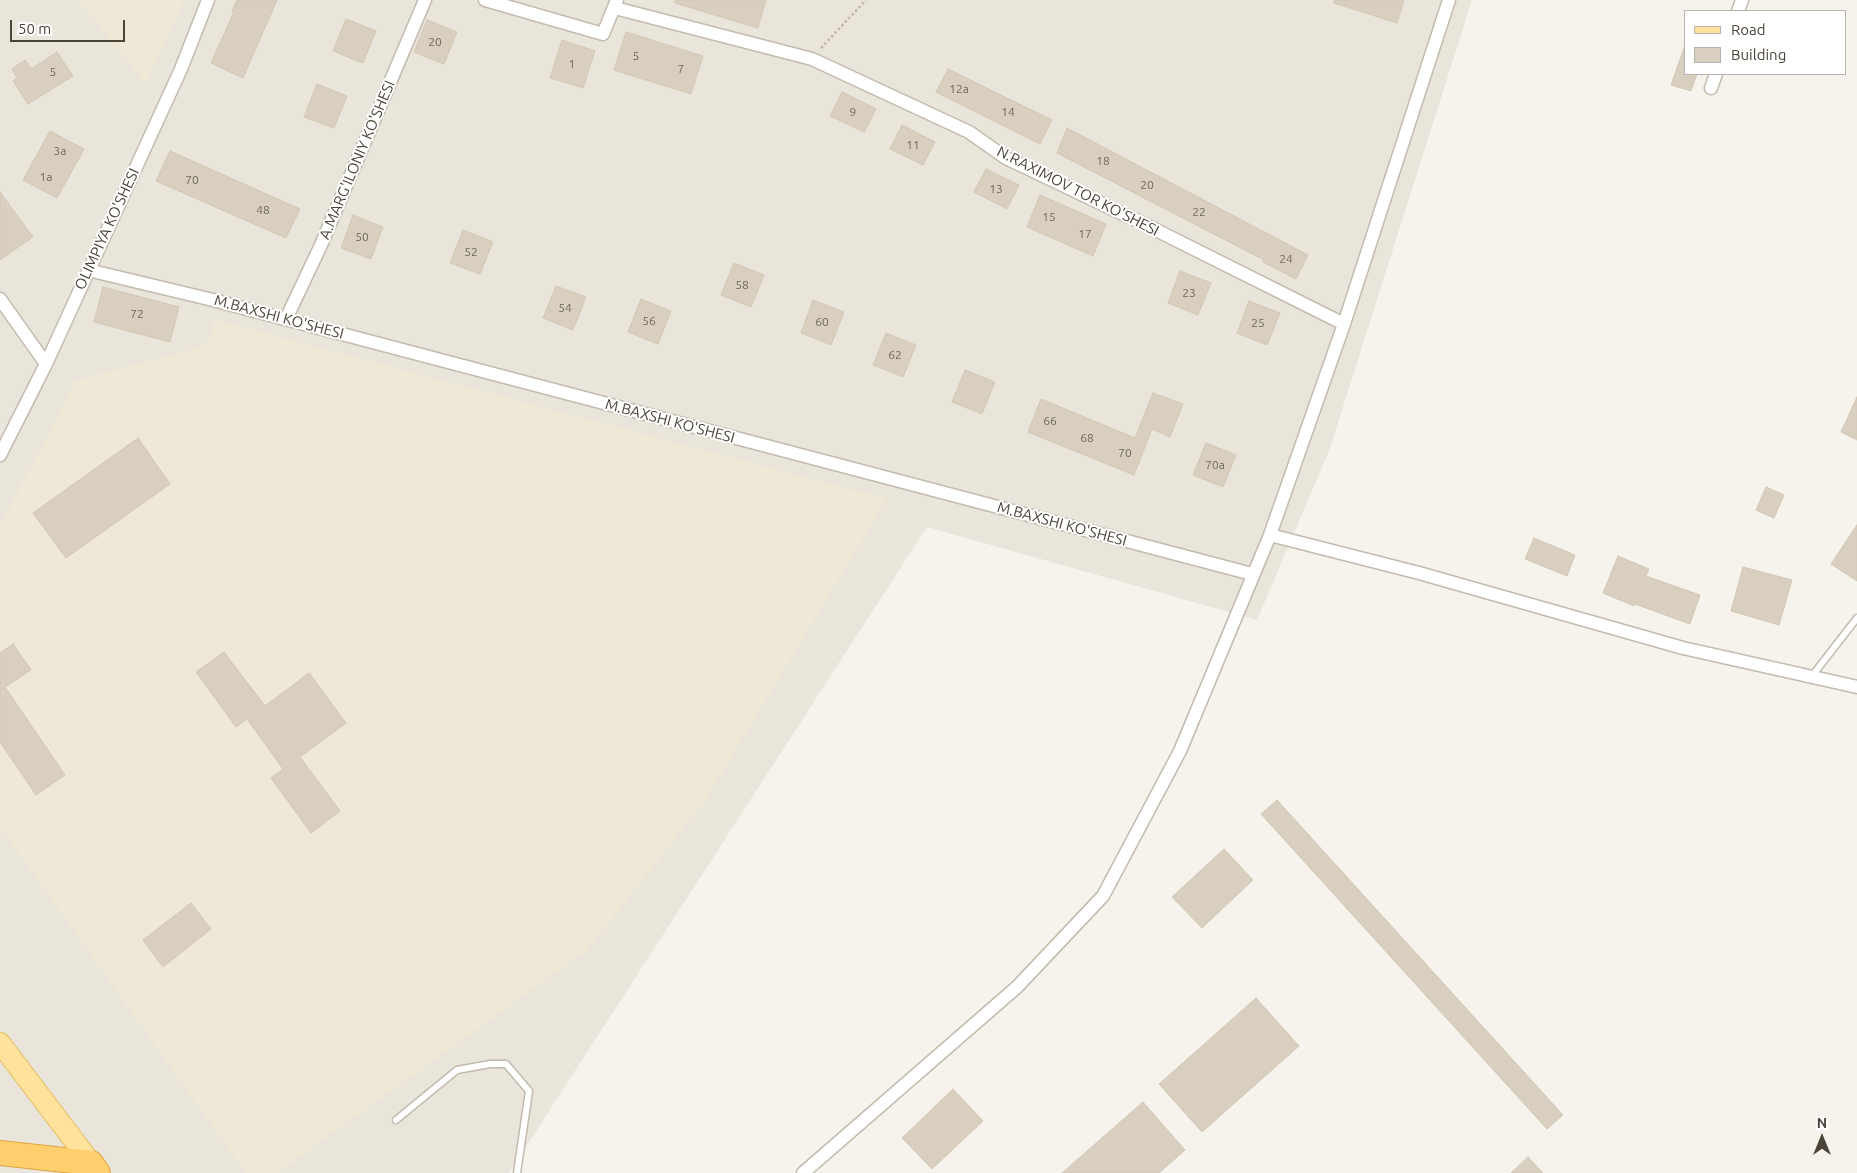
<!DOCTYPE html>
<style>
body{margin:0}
#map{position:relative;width:1857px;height:1173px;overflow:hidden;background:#f6f3ec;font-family:Ubuntu,sans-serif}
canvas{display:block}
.legend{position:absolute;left:1684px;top:10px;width:162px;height:65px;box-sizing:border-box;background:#fff;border:1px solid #b7b4b0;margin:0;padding:6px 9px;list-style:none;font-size:15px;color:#4b4439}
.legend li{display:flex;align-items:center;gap:10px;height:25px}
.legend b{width:25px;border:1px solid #b7b4b0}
.north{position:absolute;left:1797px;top:1113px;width:50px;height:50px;-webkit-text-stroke:4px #fff;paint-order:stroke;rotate:0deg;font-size:14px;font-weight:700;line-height:20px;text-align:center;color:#4b4439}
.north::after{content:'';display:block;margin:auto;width:18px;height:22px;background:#4b4439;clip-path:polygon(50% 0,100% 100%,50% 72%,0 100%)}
.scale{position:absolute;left:10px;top:20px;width:115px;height:22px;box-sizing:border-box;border:2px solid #4b4439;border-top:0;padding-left:6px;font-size:15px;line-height:18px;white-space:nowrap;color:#4b4439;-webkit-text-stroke:4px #fff;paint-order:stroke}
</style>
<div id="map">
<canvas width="1857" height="1173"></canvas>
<ul class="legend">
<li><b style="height:6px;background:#ffe39c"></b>Road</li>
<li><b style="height:14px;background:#d8cfc1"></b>Building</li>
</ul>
<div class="north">N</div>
<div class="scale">50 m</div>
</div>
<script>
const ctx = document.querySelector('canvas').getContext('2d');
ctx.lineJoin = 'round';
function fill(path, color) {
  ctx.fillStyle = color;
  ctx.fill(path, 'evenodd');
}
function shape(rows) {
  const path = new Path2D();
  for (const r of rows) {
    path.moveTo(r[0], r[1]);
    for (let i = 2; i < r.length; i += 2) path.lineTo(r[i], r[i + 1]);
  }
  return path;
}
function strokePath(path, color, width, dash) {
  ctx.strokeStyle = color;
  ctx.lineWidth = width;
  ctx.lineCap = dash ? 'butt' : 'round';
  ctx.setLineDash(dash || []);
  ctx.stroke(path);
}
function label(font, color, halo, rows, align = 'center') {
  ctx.font = font + ' Ubuntu,sans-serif';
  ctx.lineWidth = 4;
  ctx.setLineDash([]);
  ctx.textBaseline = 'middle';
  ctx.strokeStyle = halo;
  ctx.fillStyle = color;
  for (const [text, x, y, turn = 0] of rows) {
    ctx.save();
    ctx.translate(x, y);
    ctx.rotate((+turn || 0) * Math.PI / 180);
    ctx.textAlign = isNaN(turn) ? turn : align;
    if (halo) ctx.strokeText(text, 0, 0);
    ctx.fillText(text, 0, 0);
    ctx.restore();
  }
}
const residential = shape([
 [0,0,1472,0,1329,451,1257,620,927,527,509,1173,0,1173]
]);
const education = shape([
 [78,0,184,0,146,84],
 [216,320,887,499,704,802,587,950,277,1173,246,1173,0,827,0,527,75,381,204,346]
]);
const building = shape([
 [237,0,277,0,243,78,211,63,234,12,232,11,237,0],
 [675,0,766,0,758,28,675,3,675,0],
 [1334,0,1404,0,1397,23,1334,3,1334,0],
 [346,19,376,31,363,63,333,51,346,19],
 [427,20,457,32,444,64,414,52,427,20],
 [626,32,703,56,691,94,614,70,626,32],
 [562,40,595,51,583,88,550,78,562,40],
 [1684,48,1686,49,1686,74,1697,74,1691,91,1671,85,1684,48],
 [57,52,73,76,28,104,13,81,17,78,12,69,25,60,31,69,57,52],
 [948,69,1052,120,1040,144,936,92,948,69],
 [317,84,347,96,334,128,304,117,317,84],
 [842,92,876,109,864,132,830,116,842,92],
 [902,125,935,142,923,165,890,149,902,125],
 [1067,128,1308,255,1296,279,1263,262,1264,260,1057,153,1067,128],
 [50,131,84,149,57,198,23,180,50,131],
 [170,151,300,209,286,238,156,181,170,151],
 [986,169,1019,185,1007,209,974,192,986,169],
 [0,192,33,237,0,260,0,192],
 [1040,195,1106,224,1093,256,1027,227,1040,195],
 [353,215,383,227,371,259,341,248,353,215],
 [463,230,493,242,480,274,450,263,463,230],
 [734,263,764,275,751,307,721,295,734,263],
 [1180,271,1211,283,1198,315,1168,303,1180,271],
 [556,286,586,297,573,330,543,318,556,286],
 [103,287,179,307,170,342,94,322,103,287],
 [641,299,671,311,658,344,628,332,641,299],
 [813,300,844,312,831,345,801,333,813,300],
 [1249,301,1280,313,1267,345,1237,333,1249,301],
 [886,333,916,345,903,377,873,365,886,333],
 [965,370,995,382,982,414,952,402,965,370],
 [1153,393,1183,404,1170,437,1152,429,1134,475,1028,432,1041,399,1135,438,1153,393],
 [1857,397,1857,440,1841,432,1857,397],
 [138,438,170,484,66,558,33,513,138,438],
 [1206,443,1236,455,1223,487,1193,475,1206,443],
 [1766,487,1784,495,1774,518,1756,510,1766,487],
 [1857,525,1857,581,1831,564,1857,525],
 [1534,538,1575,555,1567,576,1525,559,1534,538],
 [1618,556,1649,569,1646,576,1700,595,1690,624,1635,604,1634,606,1603,593,1618,556],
 [1743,567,1792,580,1779,625,1731,611,1743,567],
 [13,644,31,670,5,687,65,775,36,795,0,742,0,653,13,644],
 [224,652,265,706,309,673,346,723,300,757,340,811,311,833,271,778,283,769,247,719,236,727,196,672,224,652],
 [1277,800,1563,1115,1547,1129,1261,814,1277,800],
 [1224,849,1253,880,1202,928,1172,897,1224,849],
 [191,903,211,929,163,967,143,940,191,903],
 [1256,998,1299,1046,1202,1132,1159,1084,1256,998],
 [953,1089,983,1121,932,1169,902,1138,953,1089],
 [1143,1102,1185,1150,1159,1173,1062,1173,1143,1102],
 [1528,1157,1543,1173,1511,1173,1528,1157]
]);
const path = shape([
 [821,48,866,0]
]);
const lane = shape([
 [1812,676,1857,618],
 [396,1120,457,1070,490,1064,506,1064,529,1091,517,1173]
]);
const street = shape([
 [485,0,603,34,617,0],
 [615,8,812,59,969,132,1006,158,1144,224,1344,324],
 [1738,11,1742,0],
 [1711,88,1716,74],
 [88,270,213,300,1252,574],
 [0,299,46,364],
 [286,319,321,245,425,0],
 [0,455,46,364,181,69,208,0],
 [1270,535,1419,573,1683,648,1857,687],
 [803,1173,1017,987,1103,896,1180,751,1270,535,1344,324,1449,0]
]);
const primary = shape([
 [0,1043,91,1163]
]);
const highway = shape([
 [0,1153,91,1163,98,1173]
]);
const numberNames = [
 ["20",435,42],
 ["5",636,56],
 ["1",572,64],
 ["7",681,69],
 ["5",53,72],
 ["12a",959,89],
 ["9",853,112],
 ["14",1008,112],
 ["11",913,145],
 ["3a",60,151],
 ["18",1103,161],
 ["1a",46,177],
 ["70",192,180],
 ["20",1147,185],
 ["13",996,189],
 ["48",263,210],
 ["22",1199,212],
 ["15",1049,217],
 ["17",1085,234],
 ["50",362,237],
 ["52",471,252],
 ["24",1286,259],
 ["58",742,285],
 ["23",1189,293],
 ["54",565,308],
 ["72",137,314],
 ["56",649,321],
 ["60",822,322],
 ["25",1258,323],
 ["62",895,355],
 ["66",1050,421],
 ["68",1087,438],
 ["70",1125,453],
 ["70a",1215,465]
];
const streetNames = [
 ["A.MARG'ILONIY KO'SHESI",357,160,-67],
 ["N.RAXIMOV TOR KO'SHESI",1078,191,27],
 ["OLIMPIYA KO'SHESI",107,229,-65],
 ["M.BAXSHI KO'SHESI",279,317,15],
 ["M.BAXSHI KO'SHESI",670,421,15],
 ["M.BAXSHI KO'SHESI",1062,524,15]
];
fill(residential, '#eae5da');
fill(education, '#efe8d6');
fill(building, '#d8cfc1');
strokePath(building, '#d3c7b4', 1);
strokePath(lane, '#c2bbae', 9);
strokePath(street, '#c2bbae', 15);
strokePath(primary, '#e6c16a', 22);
strokePath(highway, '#e0a43c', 26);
strokePath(path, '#c4b79f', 2.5, [2.5, 2.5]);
strokePath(lane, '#fff', 6);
strokePath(street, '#fff', 12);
strokePath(primary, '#ffe39c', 20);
strokePath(highway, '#ffcf6e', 24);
label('12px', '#6e675b', null, numberNames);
label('15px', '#4b4439', '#fff', streetNames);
</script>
